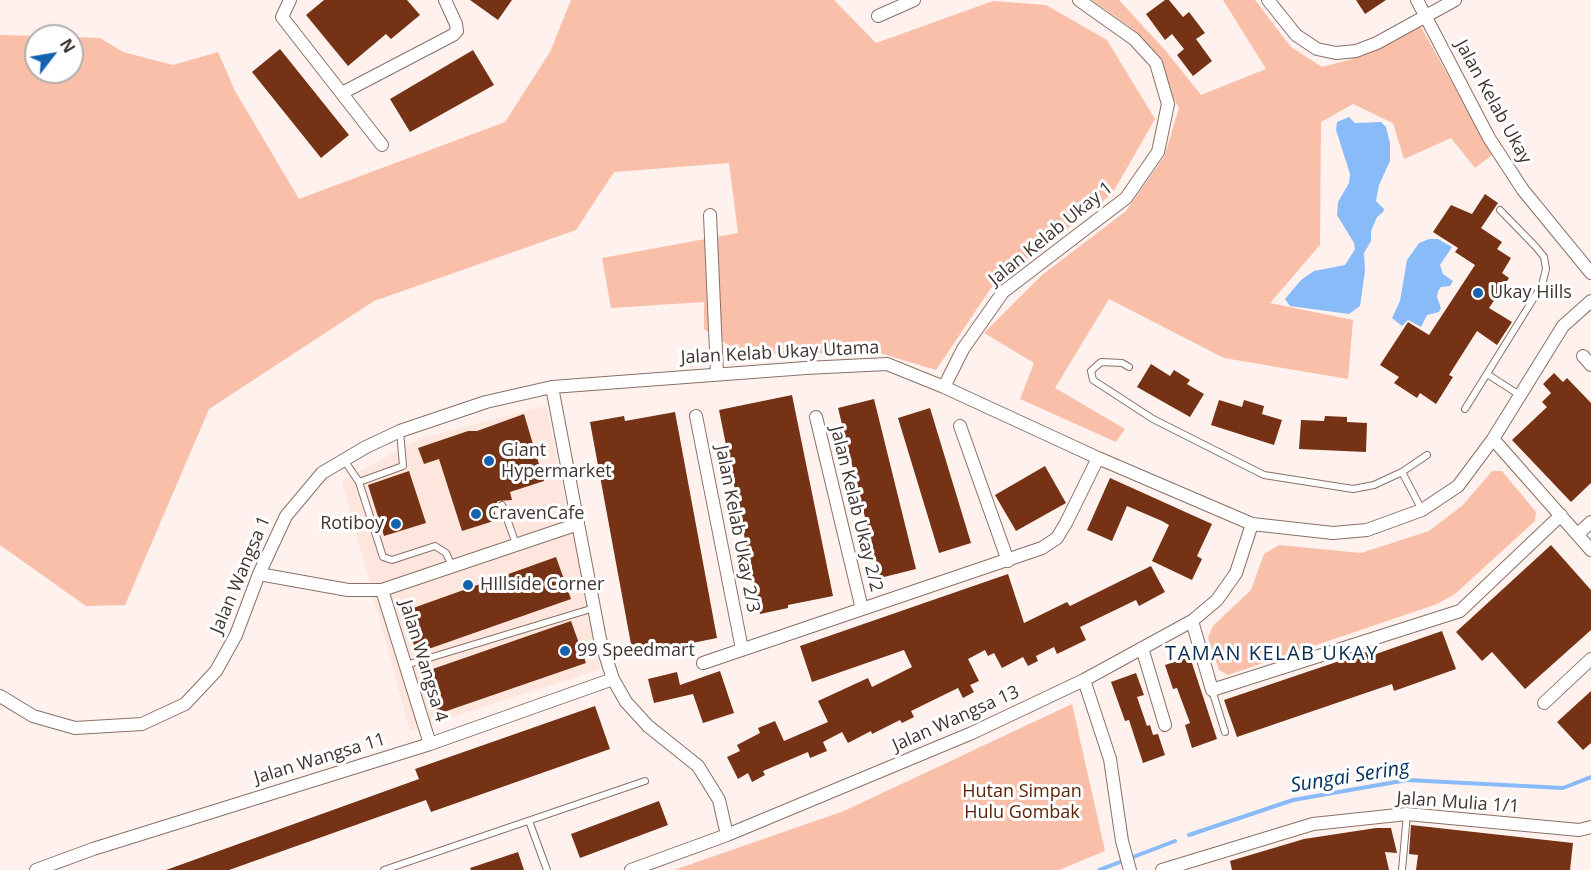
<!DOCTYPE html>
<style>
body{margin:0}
#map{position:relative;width:1591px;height:870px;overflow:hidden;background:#fff2ee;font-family:"Open Sans",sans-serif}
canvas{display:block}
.north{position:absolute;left:24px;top:24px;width:60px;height:60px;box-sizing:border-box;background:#fff;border:2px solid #b2aeac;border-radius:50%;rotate:59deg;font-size:16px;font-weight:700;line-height:24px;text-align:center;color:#3f3430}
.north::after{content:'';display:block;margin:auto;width:21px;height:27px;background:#1562b1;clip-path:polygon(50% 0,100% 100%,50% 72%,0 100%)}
</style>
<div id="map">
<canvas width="1591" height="870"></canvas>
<div class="north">N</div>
</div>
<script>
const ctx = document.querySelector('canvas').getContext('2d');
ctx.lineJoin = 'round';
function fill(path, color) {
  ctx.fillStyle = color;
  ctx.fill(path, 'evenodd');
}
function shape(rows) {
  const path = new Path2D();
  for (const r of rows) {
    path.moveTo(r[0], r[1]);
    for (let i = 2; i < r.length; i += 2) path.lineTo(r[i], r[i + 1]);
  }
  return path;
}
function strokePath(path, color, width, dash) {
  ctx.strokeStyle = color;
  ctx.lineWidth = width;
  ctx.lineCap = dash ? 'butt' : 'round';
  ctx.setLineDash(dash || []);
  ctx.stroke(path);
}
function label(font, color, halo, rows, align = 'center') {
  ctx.font = font + ' "Open Sans",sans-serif';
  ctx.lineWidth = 6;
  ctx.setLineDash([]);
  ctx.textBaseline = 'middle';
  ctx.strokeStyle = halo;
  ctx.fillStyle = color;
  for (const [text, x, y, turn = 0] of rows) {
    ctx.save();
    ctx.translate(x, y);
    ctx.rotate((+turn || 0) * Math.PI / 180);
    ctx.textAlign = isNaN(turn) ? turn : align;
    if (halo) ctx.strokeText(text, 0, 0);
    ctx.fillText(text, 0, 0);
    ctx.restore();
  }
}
const built = shape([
 [546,406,600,669,410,731,342,481,421,438]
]);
const green = shape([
 [571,0,834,0,876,43,993,1,1046,5,1107,40,1155,119,1112,194,991,288,936,370,876,352,744,355,704,329,704,302,611,308,602,258,738,233,729,163,614,172,576,230,374,301,209,409,125,605,86,606,0,545,0,35,36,36,36,72,72,72,72,37,100,38,123,52,173,65,218,52,235,91,299,199,505,122,550,52],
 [1092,0,1119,0,1165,50,1201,95,1266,69,1223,0,1255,0,1291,47,1322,67,1349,60,1421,27,1492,155,1475,168,1451,138,1404,159,1393,123,1353,104,1321,122,1320,245,1270,303,1353,320,1348,379,1224,358,1109,299,1055,388,1125,429,1116,442,1020,399,1034,363,984,333,1042,275,1126,211,1164,157,1179,108,1133,29],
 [1492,471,1502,471,1536,512,1535,521,1455,594,1437,604,1228,675,1219,670,1208,638,1213,626,1251,590,1264,554,1279,545,1361,553,1429,531,1463,505],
 [1072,704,1105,851,1059,870,674,870,844,811]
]);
const water = shape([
 [1349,117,1355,123,1381,122,1386,127,1390,143,1390,161,1379,185,1376,201,1384,209,1383,212,1377,217,1371,231,1371,241,1364,253,1365,271,1360,306,1349,314,1290,306,1285,299,1301,280,1314,271,1345,265,1355,249,1354,243,1337,215,1338,202,1349,183,1350,174,1336,130,1337,122],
 [1429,239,1438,239,1452,247,1440,265,1443,274,1453,281,1450,286,1441,287,1438,291,1437,297,1441,308,1439,312,1427,315,1421,327,1408,320,1402,326,1392,318,1400,301,1407,260,1419,243]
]);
const stream = shape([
 [1189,835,1293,800,1407,780,1563,788,1591,777],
 [1099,870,1175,841]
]);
const building = shape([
 [324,0,407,0,420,15,391,39,386,34,348,66,306,15],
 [470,0,512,0,498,20],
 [1165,0,1169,0,1183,17,1189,12,1205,33,1196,39,1212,61,1193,76,1177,55,1184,49,1172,34,1165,40,1146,14],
 [1356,0,1386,0,1365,14],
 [280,49,349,135,321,158,252,72],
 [473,50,494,85,410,132,390,99],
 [1485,194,1498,203,1481,228,1502,242,1497,249,1511,258,1502,273,1509,278,1489,308,1512,322,1497,345,1477,331,1449,375,1453,377,1436,404,1420,393,1417,398,1394,383,1399,377,1380,365,1408,322,1429,335,1475,265,1455,252,1458,248,1433,232,1451,205,1472,214],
 [1151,364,1170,376,1174,370,1190,380,1187,384,1204,394,1190,417,1137,387],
 [1554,373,1563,382,1567,378,1591,403,1591,483,1571,502,1512,440,1547,407,1542,402,1551,393,1543,384],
 [792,395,833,596,788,605,788,608,760,614,719,410],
 [874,399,916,569,880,578,838,408],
 [1219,400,1242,407,1244,400,1264,406,1262,414,1282,420,1274,445,1211,425],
 [930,408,971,543,939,553,898,418],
 [675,412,717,638,633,655,590,422,624,416,625,421],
 [524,414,544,481,510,492,512,500,498,501,493,507,497,520,462,531,439,459,424,464,418,448,468,431,477,431],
 [1325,416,1347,417,1347,422,1367,423,1366,452,1299,449,1301,420,1324,421],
 [1045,466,1066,503,1016,531,995,495],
 [409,471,426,523,384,536,368,485],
 [1110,478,1212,524,1197,556,1202,559,1192,580,1152,561,1169,525,1162,521,1127,506,1112,541,1087,530],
 [1551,545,1591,590,1591,630,1525,689,1492,652,1482,661,1456,632],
 [556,557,571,599,417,653,402,612],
 [1151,566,1165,592,1139,606,1136,600,1080,627,1086,640,1057,654,1054,647,1036,656,1038,661,1028,666,1023,657,1002,668,994,653,988,656,985,650,968,659,979,681,970,685,974,692,963,698,958,688,911,711,914,717,902,723,900,720,872,734,871,731,848,743,842,732,823,742,827,751,810,758,808,752,763,771,765,775,752,782,748,773,738,779,727,757,740,751,737,745,760,733,758,728,775,721,784,741,828,722,818,701,868,678,872,687,912,667,904,650,812,682,800,646,1008,574,1024,623,1067,602,1070,606],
 [571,621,586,663,438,714,424,672],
 [1442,631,1456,669,1394,691,1392,684,1237,737,1224,700,1375,649,1376,654],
 [1190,657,1217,739,1192,748,1185,725,1190,723,1177,688,1173,689,1165,665],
 [720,671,734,713,703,723,693,694,654,703,648,679,677,672,680,685],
 [1136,673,1144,695,1137,697,1147,726,1150,725,1153,735,1158,734,1165,755,1143,763,1129,720,1125,721,1111,682],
 [1591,691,1591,743,1583,750,1557,722],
 [595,706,610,749,431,812,426,800,229,870,166,870,419,779,415,769],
 [659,801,668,825,580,858,571,834],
 [1411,825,1573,843,1570,870,1416,870,1418,855,1409,854],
 [1376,828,1391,828,1397,853,1385,852,1389,870,1232,870,1230,861,1304,839],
 [518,852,524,870,471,870,470,868]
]);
const lane = shape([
 [1129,367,1122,363,1101,362,1091,371,1093,380,1153,419,1264,475,1353,489,1374,485,1402,472,1427,455],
 [1487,374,1518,394],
 [1465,409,1542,285,1546,269,1544,257,1536,247,1500,210],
 [400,431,403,466,359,482,383,557,392,560,435,546,446,553,452,566],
 [344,460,359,482],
 [1402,472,1422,510],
 [502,505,516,544],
 [406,665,594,608],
 [1212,690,1225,732],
 [529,821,547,870],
 [384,870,645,781],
 [1402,870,1407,814]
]);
const street = shape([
 [290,0,282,17,382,145],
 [1268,0,1296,35,1317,49,1336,53,1356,51,1377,43,1455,0],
 [1417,0,1489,138,1523,190,1591,273],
 [878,16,914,0],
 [342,93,453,35,457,31,456,24,445,0],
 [710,215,717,374],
 [1583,356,1591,365],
 [552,387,600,639,613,679,626,702,648,726,698,766,719,800,727,835],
 [944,387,963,349,1003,292,1126,198,1158,152,1168,104,1156,63,1134,39,1079,0],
 [696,416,742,649],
 [816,417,862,609],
 [960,426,1008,561],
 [1493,439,1591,550],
 [1578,534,1591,522],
 [259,574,348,590,382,590,578,524],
 [382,590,430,744],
 [1192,621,1212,690,1460,611,1561,515],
 [1142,648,1165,725],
 [703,663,1042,548,1057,538,1066,523,1098,458],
 [1084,680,1110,759,1122,841,1130,870],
 [0,696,33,716,75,728,142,724,185,704,216,671,236,635,259,574,286,516,322,473,366,447,400,431,486,402,552,387,806,368,887,364,944,387,1098,458,1252,524,1333,533,1367,530,1422,510,1458,486,1493,439,1563,326,1591,301],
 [1544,703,1591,659],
 [36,870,93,849,430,744,613,679],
 [631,870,727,835,972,733,1084,680,1192,621,1217,600,1236,573,1252,524],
 [1162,870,1313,824,1407,814,1579,830,1591,827]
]);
const markers = [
 [1478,293,6,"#1562b1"],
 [489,461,6,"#1562b1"],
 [476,514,6,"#1562b1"],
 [396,524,6,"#1562b1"],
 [468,585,6,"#1562b1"],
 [565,651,6,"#1562b1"]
];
const streetNames = [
 ["Jalan Kelab Ukay",1493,102,61],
 ["Jalan Kelab Ukay 1",1051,234,-39],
 ["Jalan Kelab Ukay Utama",780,353,-3],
 ["Jalan Kelab Ukay 2/2",856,509,76],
 ["Jalan Kelab Ukay 2/3",737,529,79],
 ["Jalan Wangsa 1",241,575,-67],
 ["Jalan Wangsa 4",423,661,73],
 ["Jalan Wangsa 13",956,719,-24],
 ["Jalan Wangsa 11",320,759,-17],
 ["Jalan Mulia 1/1",1458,803,4]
];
const poiNames = [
 ["Ukay Hills",1490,293],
 ["Giant",501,451],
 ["Hypermarket",501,472],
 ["CravenCafe",488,514],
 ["Rotiboy",384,524,"right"],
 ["HIllside Corner",480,585],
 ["99 Speedmart",577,651]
];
const parkNames = [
 ["Hutan Simpan",1022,792],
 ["Hulu Gombak",1022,813]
];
const neighbourhoodNames = [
 ["TAMAN KELAB UKAY",1272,654]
];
const waterNames = [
 ["Sungai Sering",1350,777,-9]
];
fill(built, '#fce6dd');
fill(green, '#f9bfa9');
fill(water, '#89bbf9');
strokePath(stream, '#89bbf9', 4);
fill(building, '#753214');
strokePath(lane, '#8a7066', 8);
strokePath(street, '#8a7066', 14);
strokePath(lane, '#fff', 6);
strokePath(street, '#fff', 12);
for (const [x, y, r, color] of markers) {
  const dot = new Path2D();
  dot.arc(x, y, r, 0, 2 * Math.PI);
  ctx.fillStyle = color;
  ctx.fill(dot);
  strokePath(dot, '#fff', 2);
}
label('18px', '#3f3430', '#fff', streetNames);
label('18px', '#3f3430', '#fff', poiNames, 'left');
label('18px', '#5e2205', '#fff', parkNames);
ctx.letterSpacing = '1.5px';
label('20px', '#082c52', '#fff', neighbourhoodNames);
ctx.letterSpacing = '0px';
label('italic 20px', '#053362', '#fff', waterNames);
</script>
